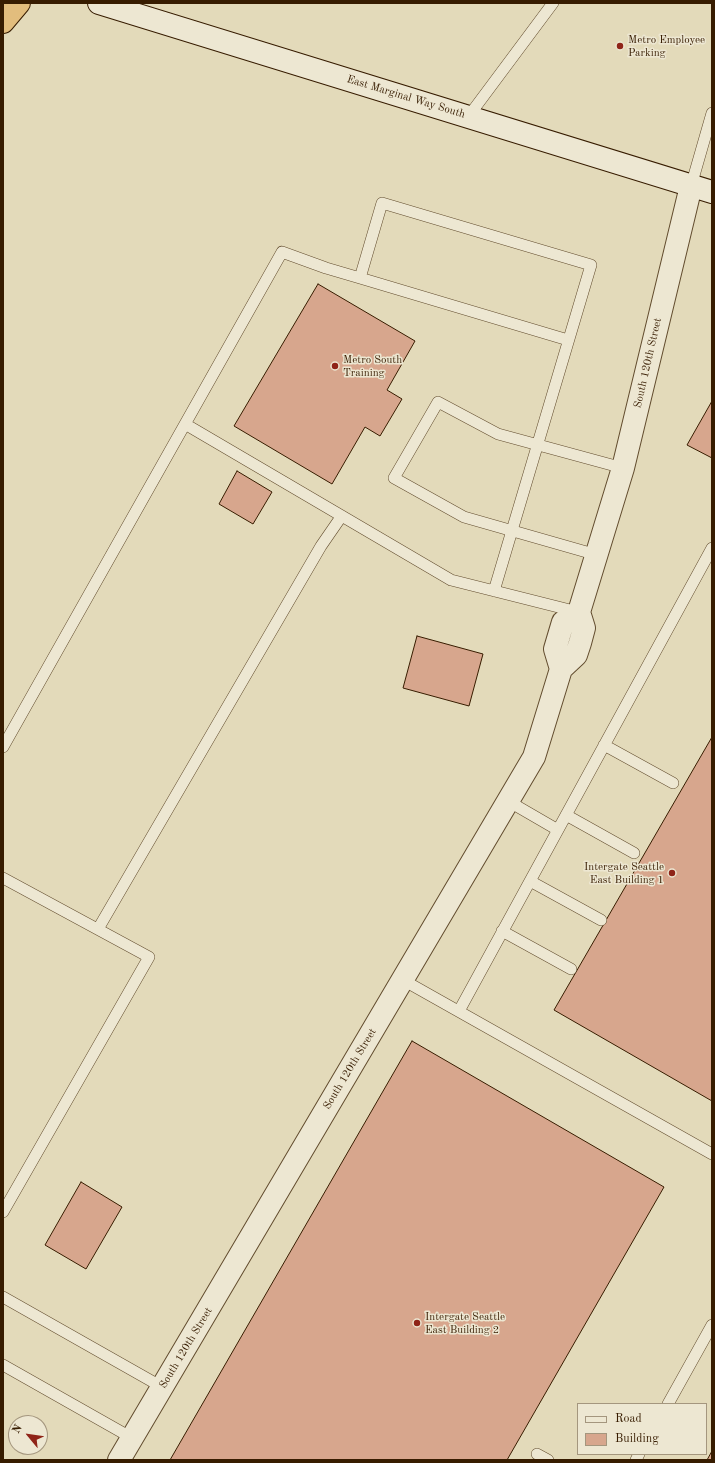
<!DOCTYPE html>
<style>
body{margin:0}
#map{position:relative;width:715px;height:1463px;overflow:hidden;background:#e3daba;font-family:"Old Standard TT",serif}
canvas{display:block}
.frame{position:absolute;inset:0;border:4px solid #371c00;pointer-events:none}
.legend{position:absolute;left:577px;top:1403px;width:130px;height:52px;box-sizing:border-box;background:#ede7d2;border:1px solid #a4967e;margin:0;padding:5px 7px;list-style:none;font-size:12px;color:#371c00}
.legend li{display:flex;align-items:center;gap:8px;height:20px}
.legend b{width:20px;border:1px solid #a4967e}
.north{position:absolute;left:8px;top:1415px;width:40px;height:40px;box-sizing:border-box;background:#ede7d2;border:1px solid #a4967e;border-radius:50%;rotate:299deg;font-size:11px;font-weight:700;line-height:16px;text-align:center;color:#371c00}
.north::after{content:'';display:block;margin:auto;width:14px;height:18px;background:#8f2418;clip-path:polygon(50% 0,100% 100%,50% 72%,0 100%)}
</style>
<div id="map">
<canvas width="715" height="1463"></canvas>
<div class="frame"></div>
<ul class="legend">
<li><b style="height:5px;background:#ede7d2"></b>Road</li>
<li><b style="height:11px;background:#d7a68d"></b>Building</li>
</ul>
<div class="north">N</div>
</div>
<script>
const ctx = document.querySelector('canvas').getContext('2d');
ctx.lineJoin = 'round';
function fill(path, color) {
  ctx.fillStyle = color;
  ctx.fill(path, 'evenodd');
}
function shape(rows) {
  const path = new Path2D();
  for (const r of rows) {
    path.moveTo(r[0], r[1]);
    for (let i = 2; i < r.length; i += 2) path.lineTo(r[i], r[i + 1]);
  }
  return path;
}
function strokePath(path, color, width, dash) {
  ctx.strokeStyle = color;
  ctx.lineWidth = width;
  ctx.lineCap = dash ? 'butt' : 'round';
  ctx.setLineDash(dash || []);
  ctx.stroke(path);
}
function label(font, color, halo, rows, align = 'center') {
  ctx.font = font + ' "Old Standard TT",serif';
  ctx.lineWidth = 3;
  ctx.setLineDash([]);
  ctx.textBaseline = 'middle';
  ctx.strokeStyle = halo;
  ctx.fillStyle = color;
  for (const [text, x, y, turn = 0] of rows) {
    ctx.save();
    ctx.translate(x, y);
    ctx.rotate((+turn || 0) * Math.PI / 180);
    ctx.textAlign = isNaN(turn) ? turn : align;
    if (halo) ctx.strokeText(text, 0, 0);
    ctx.fillText(text, 0, 0);
    ctx.restore();
  }
}
const building = shape([
 [318,284,415,341,387,390,402,399,380,436,365,427,332,484,234,426,318,284],
 [712,401,712,458,687,445,712,401],
 [237,471,272,492,253,524,219,504,237,471],
 [417,636,483,654,469,706,403,688,417,636],
 [712,737,712,1101,554,1010,712,737],
 [412,1041,664,1187,507,1460,170,1460,412,1041],
 [81,1182,122,1207,86,1269,45,1245,81,1182],
 [712,1451,712,1460,707,1460,712,1451]
]);
const lane = shape([
 [468,117,553,3],
 [691,186,712,113],
 [185,424,451,580,578,612],
 [597,555,464,517,394,478,438,402,498,434,623,468],
 [494,591,591,265,382,203,360,278,568,340],
 [604,745,673,783],
 [3,747,282,252,326,268,360,278],
 [508,801,558,830],
 [566,815,634,853],
 [3,878,149,957,3,1212],
 [530,881,601,920],
 [98,929,321,546,341,517],
 [502,931,571,969],
 [403,980,712,1154],
 [459,1011,712,548],
 [3,1297,162,1387],
 [3,1365,132,1438],
 [668,1404,712,1325],
 [537,1454,548,1460],
 [636,1460,639,1454]
]);
const street = shape([
 [561,669,555,649,563,622,579,612],
 [119,1460,534,757,561,669,576,655,580,643,584,628,579,612,623,468,691,186]
]);
const secondary = shape([
 [99,3,712,192]
]);
const highway = shape([
 [3,22,19,3]
]);
const markers = [
 [620,46,4,"#8f2418"],
 [335,366,4,"#8f2418"],
 [672,873,4,"#8f2418"],
 [417,1323,4,"#8f2418"]
];
const poiNames = [
 ["Metro Employee",628,40],
 ["Parking",628,53],
 ["Metro South",343,360],
 ["Training",343,373],
 ["Intergate Seattle",664,867,"right"],
 ["East Building 1",664,880,"right"],
 ["Intergate Seattle",425,1317],
 ["East Building 2",425,1330]
];
const streetNames = [
 ["East Marginal Way South",406,97,17],
 ["South 120th Street",648,363,-77],
 ["South 120th Street",350,1069,-59],
 ["South 120th Street",186,1348,-59]
];
fill(building, '#d7a68d');
strokePath(building, '#371c00', 1);
strokePath(lane, '#624c2e', 12);
strokePath(street, '#624c2e', 24);
strokePath(secondary, '#371c00', 24);
strokePath(highway, '#371c00', 24);
strokePath(lane, '#ede7d2', 11);
strokePath(street, '#ede7d2', 22);
strokePath(secondary, '#ede7d2', 22);
strokePath(highway, '#e2bd7d', 22);
for (const [x, y, r, color] of markers) {
  const dot = new Path2D();
  dot.arc(x, y, r, 0, 2 * Math.PI);
  ctx.fillStyle = color;
  ctx.fill(dot);
  strokePath(dot, '#ede7d2', 1.5);
}
label('11px', '#371c00', '#ede7d2', poiNames, 'left');
label('11px', '#371c00', '#ede7d2', streetNames);
</script>
